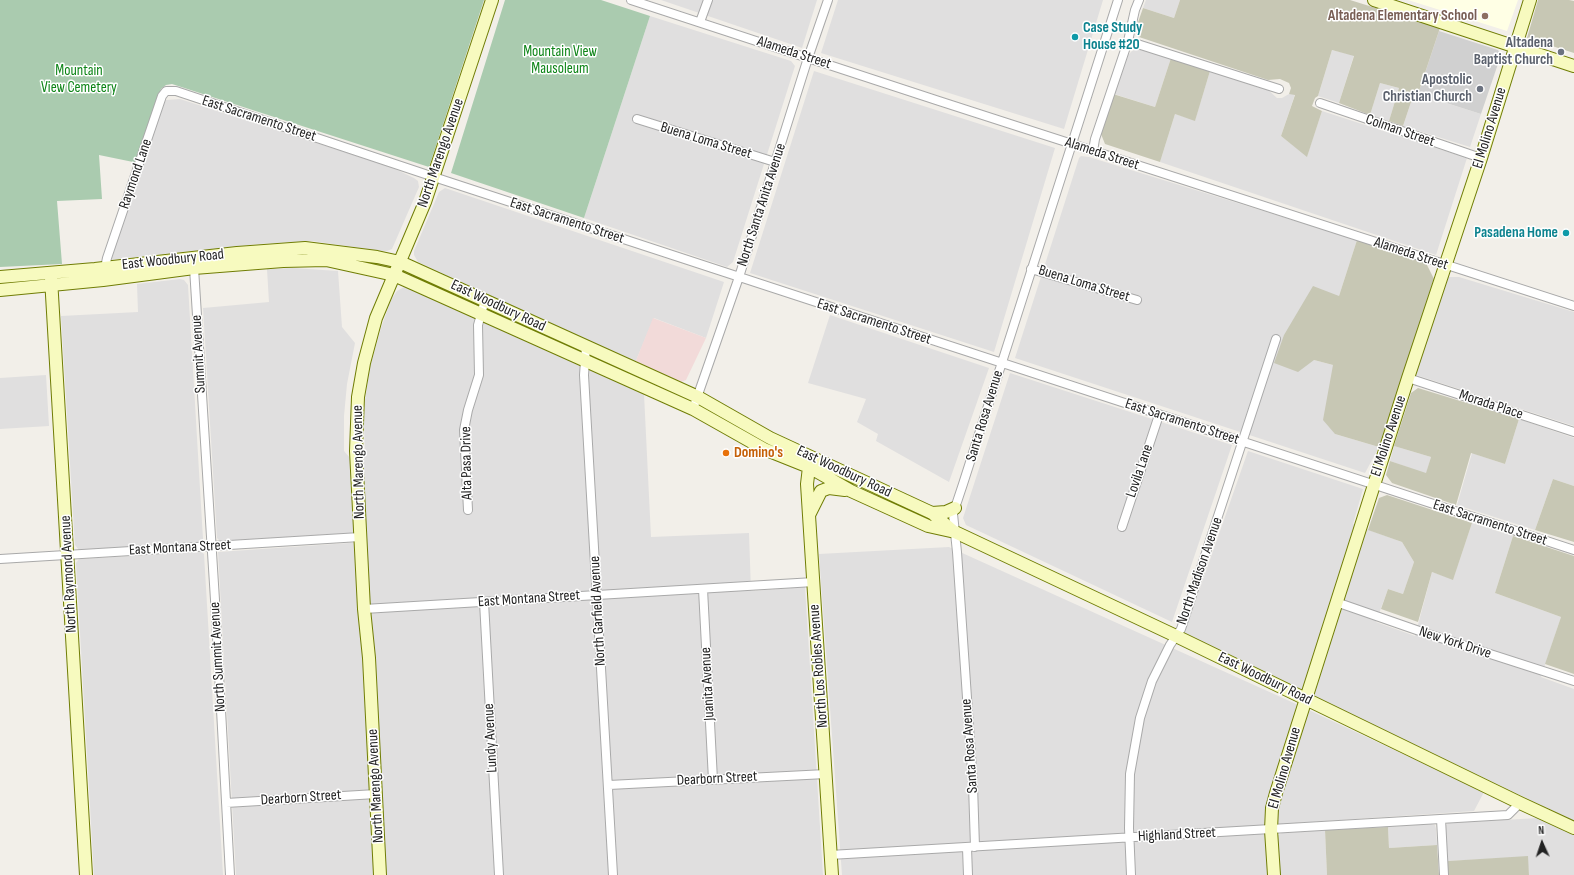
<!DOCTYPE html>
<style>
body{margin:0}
#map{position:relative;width:1574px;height:875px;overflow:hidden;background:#f2efe9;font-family:"Sofia Sans Condensed",sans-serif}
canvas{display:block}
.north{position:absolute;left:1522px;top:823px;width:40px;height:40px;-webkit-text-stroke:3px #fff;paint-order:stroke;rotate:357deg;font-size:11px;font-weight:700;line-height:16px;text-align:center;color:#222}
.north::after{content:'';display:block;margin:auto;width:14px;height:18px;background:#222;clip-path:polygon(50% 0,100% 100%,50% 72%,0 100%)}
</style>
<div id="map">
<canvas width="1574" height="875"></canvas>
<div class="north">N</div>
</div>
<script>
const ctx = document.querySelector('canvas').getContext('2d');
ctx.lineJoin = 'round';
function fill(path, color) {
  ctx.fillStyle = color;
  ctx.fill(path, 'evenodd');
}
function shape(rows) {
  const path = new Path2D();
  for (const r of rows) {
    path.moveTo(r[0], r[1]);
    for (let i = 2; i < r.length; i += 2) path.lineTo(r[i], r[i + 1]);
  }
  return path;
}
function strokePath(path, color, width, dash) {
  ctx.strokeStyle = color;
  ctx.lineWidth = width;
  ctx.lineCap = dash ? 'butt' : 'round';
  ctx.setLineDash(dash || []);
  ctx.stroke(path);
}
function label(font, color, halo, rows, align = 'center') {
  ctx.font = font + ' "Sofia Sans Condensed",sans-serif';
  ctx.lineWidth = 3;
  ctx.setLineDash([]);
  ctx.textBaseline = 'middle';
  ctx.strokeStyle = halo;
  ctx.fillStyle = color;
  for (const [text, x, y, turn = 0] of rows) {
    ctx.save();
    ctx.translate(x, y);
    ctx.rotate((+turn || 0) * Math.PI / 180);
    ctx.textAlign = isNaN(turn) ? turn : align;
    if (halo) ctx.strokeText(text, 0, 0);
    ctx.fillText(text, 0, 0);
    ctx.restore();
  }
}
const residential = shape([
 [661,0,817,0,802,48],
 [838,0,1103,0,1064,129,821,53],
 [1146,0,1180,0,1174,18,1143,8],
 [650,16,791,61,795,66,733,262,727,267,584,218],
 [1137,49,1171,58,1155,107,1114,94,1128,55,1132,51],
 [1332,50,1354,55,1339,103,1318,96],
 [814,71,1055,148,994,352,750,273],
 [1210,71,1265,87,1277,98,1282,98,1289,94,1295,94,1281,136,1307,156,1322,111,1467,158,1436,255,1160,162,1175,114,1195,120],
 [1380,83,1399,88,1389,121,1370,115],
 [1414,93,1481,114,1470,147,1403,126],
 [180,99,391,167,414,178,418,181,419,187,392,249,387,251,381,251,312,241,258,244,109,260,134,191,164,103,166,100],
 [1081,156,1089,157,1357,240,1339,296,1314,360,1333,365,1335,434,1379,447,1365,473,1015,358,1079,158],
 [445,188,724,282,706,338,654,318,635,363,418,262,414,255,414,251,439,192],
 [293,268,338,271,342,327,355,343,347,384,344,416,344,451,350,458,355,530,354,532,351,533,220,541,217,538,203,308,269,302,267,269],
 [1448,277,1459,277,1574,312,1574,426,1416,375,1443,283],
 [180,279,184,280,188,285,203,539,200,542,79,550,75,545,61,316,138,312,137,284],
 [404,287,408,288,644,394,651,537,749,533,751,591,805,587,823,875,236,875,218,552,364,542,359,457,365,451,364,424,365,400,370,367,381,328,391,300,397,291],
 [830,315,989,368,949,482,876,441,878,434,857,422,866,399,808,383],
 [1010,373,1232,445,1172,622,966,525,963,518],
 [46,375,49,426,0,429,0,378],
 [1519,419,1574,438,1574,486,1553,479,1535,530,1457,505,1472,453,1505,464],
 [1394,446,1431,457,1426,474,1390,461],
 [1248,451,1363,489,1353,524,1402,542,1414,562,1403,594,1388,589,1376,622,1415,636,1432,572,1453,579,1472,523,1513,536,1495,593,1561,617,1541,677,1574,689,1574,821,1184,634],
 [949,547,1296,704,1484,792,1474,811,1267,825,1270,875,842,875,819,554],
 [201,552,204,554,223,875,94,875,76,563,79,559],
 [1539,818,1574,833,1574,875,1529,875,1527,857,1448,861,1445,828,1446,825,1448,823],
 [1431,824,1435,825,1436,829,1437,845,1389,848,1388,827],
 [1325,830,1327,875,1279,875,1278,835,1282,833]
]);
const commercial = shape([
 [653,318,706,338,686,380,681,382,635,363]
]);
const education = shape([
 [1408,0,1518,0,1507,31]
]);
const religious = shape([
 [1439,31,1498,50,1501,55,1481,114,1418,94]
]);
const construction = shape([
 [1180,0,1350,0,1440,28,1418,94,1414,93,1403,126,1389,121,1399,88,1380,83,1370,115,1339,103,1354,56,1332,50,1318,96,1315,98,1312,106,1322,111,1307,157,1281,136,1295,95,1289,94,1291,88,1289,83,1280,79,1268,80,1139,37,1136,33,1136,28,1143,8,1174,18],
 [1538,0,1569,0,1574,1,1574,53,1527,38],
 [1171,58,1210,71,1195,121,1175,114,1160,162,1105,144,1101,134,1113,94,1155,107],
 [1357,240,1426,263,1434,279,1379,447,1335,434,1323,420,1333,365,1314,360,1298,372,1274,363,1284,335,1313,286,1339,296],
 [1418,388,1519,419,1505,464,1471,453,1456,505,1392,483,1386,475,1390,461,1426,473,1431,457,1394,446,1411,393],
 [1553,479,1574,486,1574,542,1535,530],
 [1387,495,1472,523,1453,580,1432,572,1418,622,1381,609,1388,589,1403,594,1414,562,1402,542,1368,530,1379,498],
 [1513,536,1574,556,1574,674,1545,664,1561,617,1495,593],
 [1388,827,1389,848,1437,845,1439,875,1327,875,1325,830],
 [1528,856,1529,875,1448,875,1448,861]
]);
const cemetery = shape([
 [0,0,484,0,429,167,172,84,166,85,161,89,138,163,99,155,102,199,57,201,62,264,0,267],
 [505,0,601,0,650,16,584,218,451,173]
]);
const street = shape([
 [631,0,939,101,1574,306],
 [700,22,708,0],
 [1128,41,1279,89],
 [1320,103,1481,158],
 [637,119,775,162],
 [1093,151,1095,139,1128,41,1135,10,1139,0],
 [105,268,107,258,162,96,166,91,176,91,443,180,1574,550],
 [194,268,215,600,230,875],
 [1031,269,1137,300],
 [586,347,584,375,613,875],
 [1408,378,1574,432],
 [693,409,739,277,808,58,828,0],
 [468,510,464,430,468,410,479,375,478,325,485,300],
 [1122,527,1159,415],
 [0,559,360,537],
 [703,589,713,780],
 [484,602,499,875],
 [1336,602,1428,634,1574,681],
 [364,609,814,582],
 [609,785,826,774],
 [226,803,376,794],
 [1441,819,1444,875],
 [975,847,973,785,957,552,953,514,963,484,1118,0],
 [967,848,968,875],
 [830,855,1508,815,1520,803],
 [1131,875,1129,828,1130,774,1140,718,1152,681,1170,645,1181,629,1276,339]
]);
const secondary = shape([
 [1374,0,1574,66],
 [0,277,95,269,237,253,305,248,377,257,400,262,698,397,770,438,932,513,953,531],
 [51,278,86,875],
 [0,290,103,280,194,268,283,261,326,260,394,275,693,409,764,449,809,467,851,491,928,526,955,532,1176,636,1520,803,1574,828],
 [812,460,809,467,807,484,832,875],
 [810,513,821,491,829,488,845,490],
 [932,513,946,512,955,508],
 [380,875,369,658,364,609,356,451,358,397,364,363,376,318,425,202,492,0],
 [1274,875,1271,830,1272,808,1276,793,1408,378,1481,158,1530,0]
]);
const markers = [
 [1485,16,4,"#8d6e63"],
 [1075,37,4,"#0f9aa8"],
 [1561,52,4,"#6b7280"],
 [1480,89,4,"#6b7280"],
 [1566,233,4,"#0f9aa8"],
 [726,453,4,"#e8710a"]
];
const educationNames = [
 ["Altadena Elementary School",1477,16]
];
const cultureNames = [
 ["Case Study",1083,28],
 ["House #20",1083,45],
 ["Pasadena Home",1558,233,"right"]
];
const worshipNames = [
 ["Altadena",1553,43],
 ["Baptist Church",1553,60],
 ["Apostolic",1472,80],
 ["Christian Church",1472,97]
];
const parkNames = [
 ["Mountain View",560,52],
 ["Mausoleum",560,69],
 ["Mountain",79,71],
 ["View Cemetery",79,88]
];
const streetNames = [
 ["Alameda Street",794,53,18],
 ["East Sacramento Street",259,119,18],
 ["El Molino Avenue",1490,128,-73],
 ["Colman Street",1400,131,19],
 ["Buena Loma Street",706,141,17],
 ["North Marengo Avenue",441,153,-71],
 ["Alameda Street",1102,154,18],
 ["Raymond Lane",136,174,-71],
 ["North Santa Anita Avenue",762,205,-72],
 ["East Sacramento Street",567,221,18],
 ["Alameda Street",1411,254,18],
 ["East Woodbury Road",173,260,-6],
 ["Buena Loma Street",1084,284,17],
 ["East Woodbury Road",498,306,25],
 ["East Sacramento Street",874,322,18],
 ["Summit Avenue",199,354,-93],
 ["Morada Place",1491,405,18],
 ["Santa Rosa Avenue",985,416,-73],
 ["East Sacramento Street",1182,422,18],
 ["El Molino Avenue",1389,436,-72],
 ["North Marengo Avenue",359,462,-91],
 ["Alta Pasa Drive",467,463,-91],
 ["Lovila Lane",1140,471,-71],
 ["East Woodbury Road",844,472,25],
 ["East Sacramento Street",1490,523,18],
 ["East Montana Street",180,548,-3],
 ["North Madison Avenue",1200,571,-71],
 ["North Raymond Avenue",69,574,-93],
 ["East Montana Street",529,599,-4],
 ["North Garfield Avenue",598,611,-93],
 ["New York Drive",1455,643,18],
 ["North Summit Avenue",218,657,-93],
 ["North Los Robles Avenue",819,666,-94],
 ["East Woodbury Road",1265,679,26],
 ["Juanita Avenue",708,684,-93],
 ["Lundy Avenue",491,738,-93],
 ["Santa Rosa Avenue",970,746,-94],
 ["El Molino Avenue",1285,768,-74],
 ["Dearborn Street",717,779,-3],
 ["North Marengo Avenue",376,786,-93],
 ["Dearborn Street",301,798,-4],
 ["Highland Street",1177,835,-3]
];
const foodNames = [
 ["Domino's",734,453]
];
fill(residential, '#e0dfdf');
fill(commercial, '#f2dad9');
fill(education, '#ffffe5');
fill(religious, '#d0d0d0');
fill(construction, '#c7c7b4');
fill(cemetery, '#aacbaf');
strokePath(street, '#a9a9a9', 10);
strokePath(secondary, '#707d05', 14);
strokePath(street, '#fff', 8);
strokePath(secondary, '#f7fabf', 12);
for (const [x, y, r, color] of markers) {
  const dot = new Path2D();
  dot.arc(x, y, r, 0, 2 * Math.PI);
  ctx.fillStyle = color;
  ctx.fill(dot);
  strokePath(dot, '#fff', 1.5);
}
label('bold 15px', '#785e54', '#fff', educationNames, 'right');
label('bold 15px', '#0d838f', '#fff', cultureNames, 'left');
label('bold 15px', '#5b616d', '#fff', worshipNames, 'right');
label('15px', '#0c8416', '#fff', parkNames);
label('15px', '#222', '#fff', streetNames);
label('bold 15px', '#c56008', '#fff', foodNames, 'left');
</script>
